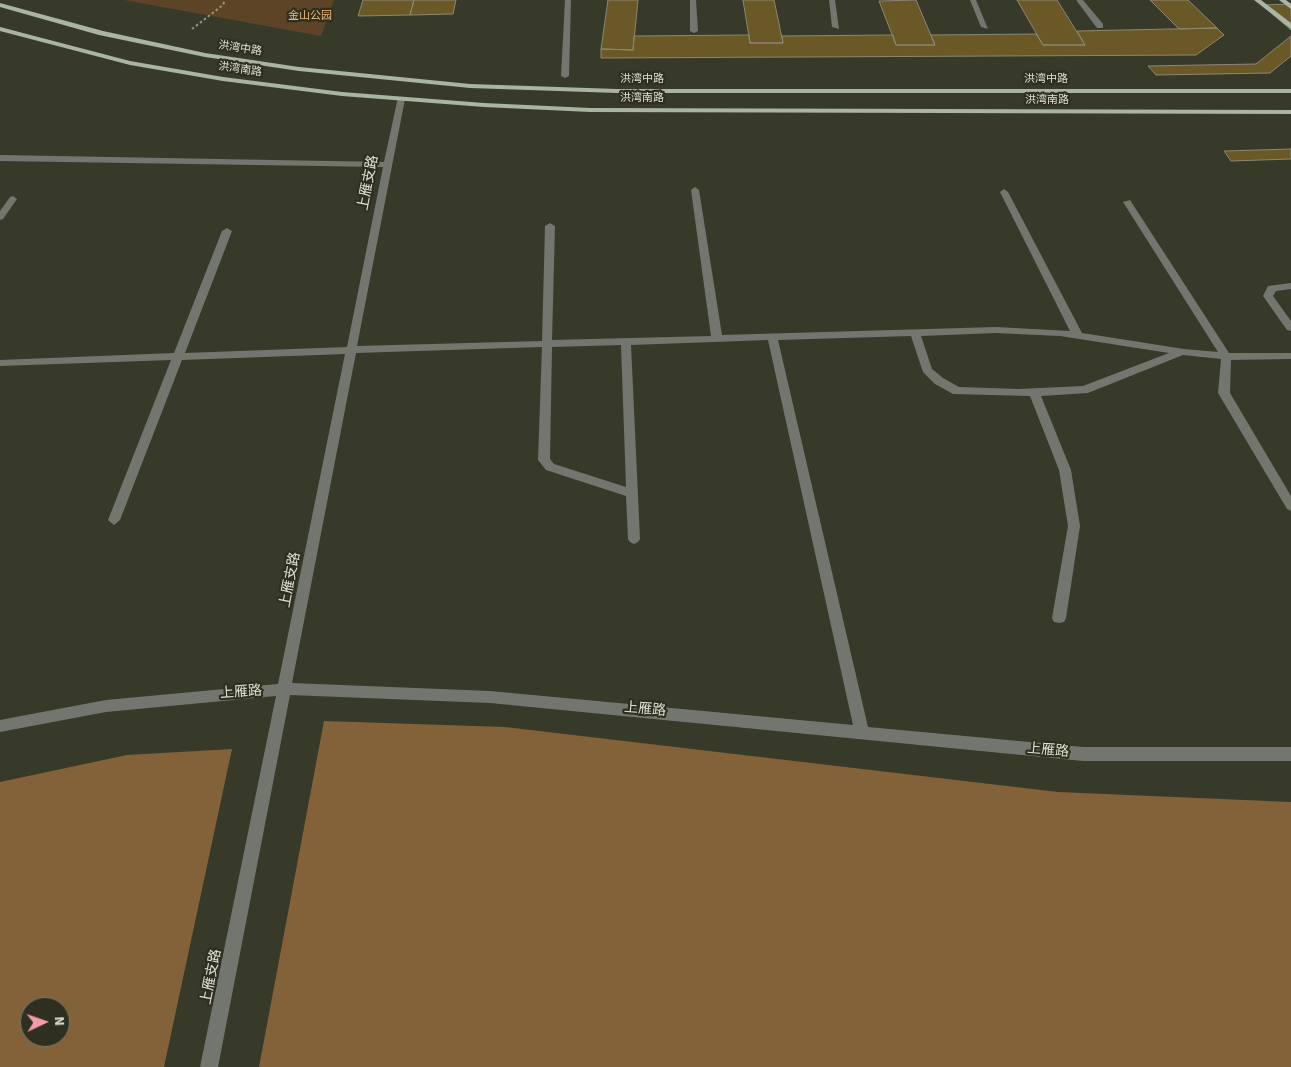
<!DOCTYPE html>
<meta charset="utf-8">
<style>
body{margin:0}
#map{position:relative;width:1291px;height:1067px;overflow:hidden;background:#383a29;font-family:"Source Sans 3",sans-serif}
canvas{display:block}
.north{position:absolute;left:20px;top:997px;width:50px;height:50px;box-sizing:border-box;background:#2e2f1f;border:1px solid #757668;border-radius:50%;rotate:87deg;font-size:14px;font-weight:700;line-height:20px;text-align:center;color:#dfe0d5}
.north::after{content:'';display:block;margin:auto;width:18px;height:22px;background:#f29aae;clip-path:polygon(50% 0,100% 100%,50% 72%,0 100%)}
</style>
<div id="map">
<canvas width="1291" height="1067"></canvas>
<div class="north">N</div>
</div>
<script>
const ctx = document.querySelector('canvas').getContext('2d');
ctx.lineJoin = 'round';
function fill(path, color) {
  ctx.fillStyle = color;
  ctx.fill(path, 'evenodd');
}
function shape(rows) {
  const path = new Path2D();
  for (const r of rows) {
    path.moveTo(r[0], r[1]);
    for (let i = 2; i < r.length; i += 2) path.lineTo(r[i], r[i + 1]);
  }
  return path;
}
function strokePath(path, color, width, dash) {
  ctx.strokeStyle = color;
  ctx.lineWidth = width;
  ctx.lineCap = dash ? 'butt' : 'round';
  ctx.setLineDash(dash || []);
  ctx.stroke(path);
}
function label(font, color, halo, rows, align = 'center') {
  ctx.font = font + ' "Source Sans 3","Noto Sans SC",sans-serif';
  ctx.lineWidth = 4.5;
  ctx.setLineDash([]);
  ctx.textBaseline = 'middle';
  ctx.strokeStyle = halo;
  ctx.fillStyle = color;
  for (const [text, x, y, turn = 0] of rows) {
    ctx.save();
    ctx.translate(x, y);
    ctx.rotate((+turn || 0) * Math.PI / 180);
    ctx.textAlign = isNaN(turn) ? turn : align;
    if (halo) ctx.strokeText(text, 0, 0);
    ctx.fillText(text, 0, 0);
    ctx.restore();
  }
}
const green = shape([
 [124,0,334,0,321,36]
]);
const forest = shape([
 [324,721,505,727,1058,792,1291,802,1291,1067,259,1067],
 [232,749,164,1067,0,1067,0,782,127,755],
 [30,1007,60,1007,60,1037,30,1037]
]);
const building = shape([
 [363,0,414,0,410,15,358,16,363,0],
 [414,0,456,0,453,14,410,15,414,0],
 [608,0,638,0,633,50,601,49,608,0],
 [743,0,774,0,783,43,750,43,743,0],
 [916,0,935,45,896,45,879,1,916,0],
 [1017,0,1057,0,1085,45,1043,45,1017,0],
 [1150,0,1188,0,1217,28,1179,29,1150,0],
 [1291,4,1291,30,1262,5,1291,4],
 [1217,28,1224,35,1196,55,601,58,601,49,633,50,634,36,749,35,750,43,783,43,782,36,893,35,896,45,935,45,931,35,1036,34,1043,45,1085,45,1077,31,1217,28],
 [1291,36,1291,56,1270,73,1156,75,1148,66,1256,64,1291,36],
 [1291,149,1291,159,1231,161,1224,151,1291,149]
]);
const path = shape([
 [192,29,223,5,225,0]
]);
const minor = shape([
 [565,0,571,0,569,76,565,78,561,76,565,0],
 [690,0,696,0,698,31,694,33,690,31,690,0],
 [829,0,835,0,839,29,832,27,829,0],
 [970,0,976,0,988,29,981,27,970,0],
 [1076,0,1083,0,1103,24,1103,28,1097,28,1076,0],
 [398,97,405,99,357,346,542,341,545,226,550,223,555,226,552,340,711,336,691,190,695,187,699,190,722,335,996,327,1070,331,1000,192,1004,189,1008,192,1082,333,1184,349,1218,352,1123,202,1130,200,1229,353,1291,353,1291,359,1231,360,1230,393,1291,496,1291,511,1287,509,1218,393,1221,359,1183,355,1088,393,1041,396,1071,470,1080,526,1066,618,1064,622,1059,623,1054,622,1052,618,1068,526,1059,470,1030,396,953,394,935,384,923,372,911,336,778,340,868,727,1083,747,1291,747,1291,761,1083,761,490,703,290,695,218,1067,200,1067,276,696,106,712,0,732,0,720,106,700,278,684,345,354,182,360,120,520,114,525,108,520,171,360,0,366,0,360,174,353,222,231,227,228,232,231,185,353,347,347,383,167,0,161,0,155,384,162,398,97],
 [996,333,1060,336,1169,353,1083,386,1019,389,959,387,943,378,932,369,921,336,996,333],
 [768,340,853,725,490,691,292,683,356,353,542,347,538,460,546,470,626,496,628,539,630,542,634,544,638,542,640,539,631,345,768,340],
 [621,345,626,487,554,464,550,459,552,347,621,345],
 [13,196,17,199,3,219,0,220,0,211,10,197,13,196],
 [1291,283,1291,289,1276,291,1273,296,1291,321,1291,331,1287,330,1263,296,1268,286,1291,283]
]);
const major = shape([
 [1254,0,1261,0,1291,23,1291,29,1254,0],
 [1279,0,1286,0,1291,4,1291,9,1279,0],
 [0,3,103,31,205,53,299,67,470,84,617,89,1291,89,1291,93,617,93,470,88,299,71,205,57,99,35,0,7,0,3],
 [0,27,130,61,223,77,342,92,484,103,590,108,1291,110,1291,114,590,112,484,107,342,96,223,81,130,65,0,31,0,27]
]);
const farParknames = [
 ["金山公园",310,17]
];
const farStreetnames = [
 ["洪湾中路",240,49,9],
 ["洪湾南路",240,70,8],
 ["洪湾中路",642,80],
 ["洪湾中路",1046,80],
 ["洪湾南路",642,99],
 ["洪湾南路",1047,101]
];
const streetNames = [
 ["上雁支路",369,183,-79],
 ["上雁支路",291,580,-79],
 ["上雁路",241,693,-4],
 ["上雁路",645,710,5],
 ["上雁路",1048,751,5],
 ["上雁支路",212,977,-79]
];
fill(green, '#5d4427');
fill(forest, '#836139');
fill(building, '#6a5927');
strokePath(building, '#8d8674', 1);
strokePath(path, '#939587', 2, [2.5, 2.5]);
fill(minor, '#72766f');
fill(major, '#aab4a4');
label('11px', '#f0b97a', '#2e2f1f', farParknames);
label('11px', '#dfe0d5', '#2e2f1f', farStreetnames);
label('14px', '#dfe0d5', '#2e2f1f', streetNames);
</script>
